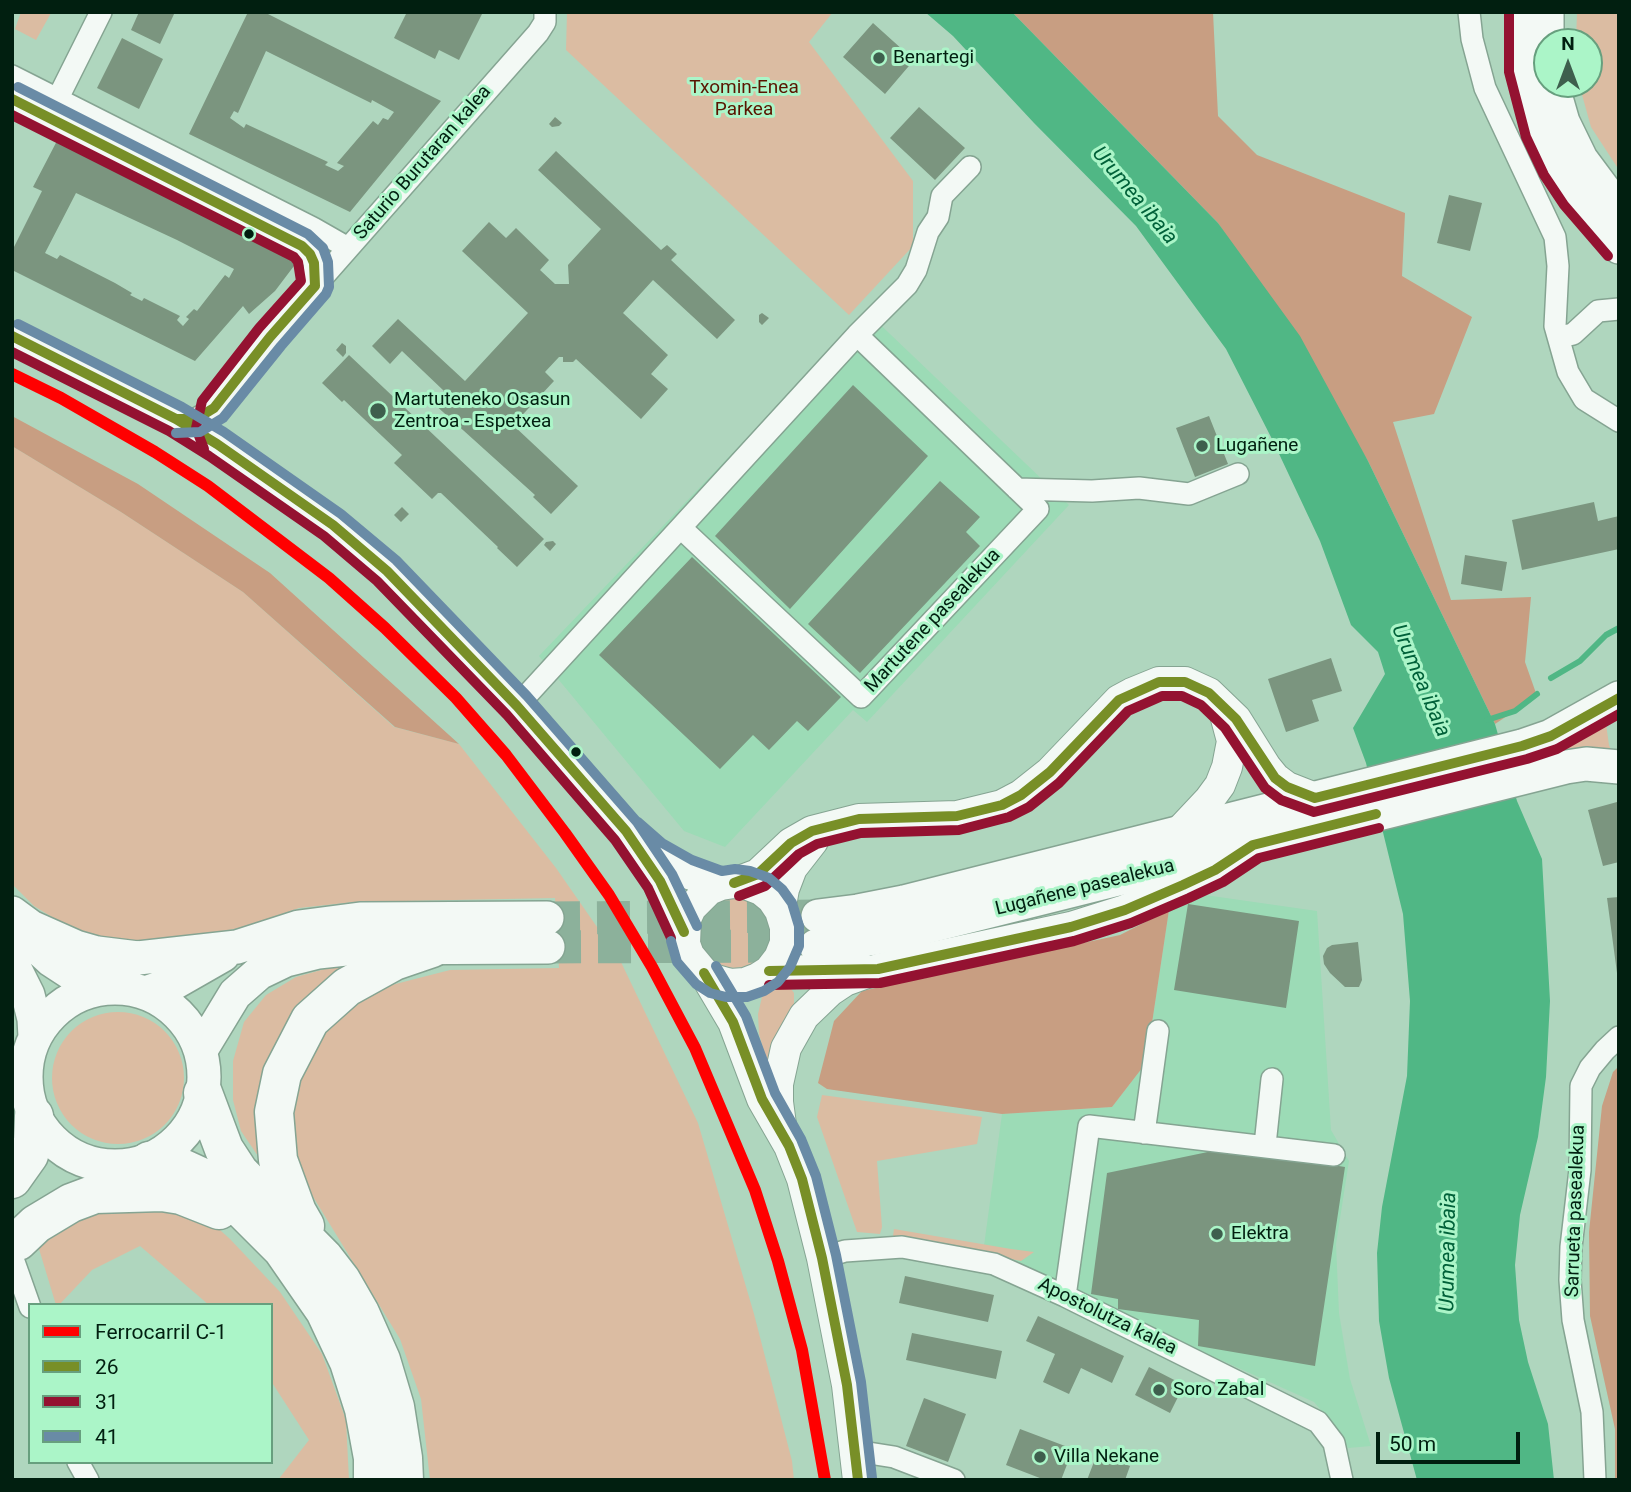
<!DOCTYPE html>
<meta charset="utf-8">
<style>
body{margin:0}
#map{position:relative;width:1631px;height:1492px;overflow:hidden;background:#afd6be;font-family:Roboto,sans-serif}
canvas{display:block}
.frame{position:absolute;inset:0;border:14px solid #011f10;pointer-events:none}
.legend{position:absolute;left:28px;top:1303px;width:245px;height:161px;box-sizing:border-box;background:#abf5c8;border:2px solid #679f7e;margin:0;padding:9px 12px;list-style:none;font-size:21px;color:#011f10}
.legend li{display:flex;align-items:center;gap:14px;height:35px}
.legend b{width:35px;border:2px solid #679f7e}
.north{position:absolute;left:1533px;top:28px;width:70px;height:70px;box-sizing:border-box;background:#abf5c8;border:2px solid #679f7e;border-radius:50%;rotate:0deg;font-size:19px;font-weight:700;line-height:28px;text-align:center;color:#011f10}
.north::after{content:'';display:block;margin:auto;width:24px;height:32px;background:#3e5f4d;clip-path:polygon(50% 0,100% 100%,50% 72%,0 100%)}
.scale{position:absolute;left:1376px;top:1432px;width:144px;height:32px;box-sizing:border-box;border:4px solid #011f10;border-top:0;padding-left:9px;font-size:21px;line-height:24px;white-space:nowrap;color:#011f10;-webkit-text-stroke:5px #abf5c8;paint-order:stroke}
</style>
<div id="map">
<canvas width="1631" height="1492"></canvas>
<div class="frame"></div>
<ul class="legend">
<li><b style="height:9px;background:#f00"></b>Ferrocarril C-1</li>
<li><b style="height:9px;background:#788f27"></b>26</li>
<li><b style="height:9px;background:#941231"></b>31</li>
<li><b style="height:9px;background:#698ba6"></b>41</li>
</ul>
<div class="north">N</div>
<div class="scale">50 m</div>
</div>
<script>
const ctx = document.querySelector('canvas').getContext('2d');
ctx.lineJoin = 'round';
function fill(path, color) {
  ctx.fillStyle = color;
  ctx.fill(path, 'evenodd');
}
function shape(rows) {
  const path = new Path2D();
  for (const r of rows) {
    if (r.length === 3) {
      path.moveTo(r[0] + r[2], r[1]);
      path.arc(r[0], r[1], r[2], 0, 2 * Math.PI);
      continue;
    }
    path.moveTo(r[0], r[1]);
    for (let i = 2; i < r.length; i += 2) path.lineTo(r[i], r[i + 1]);
  }
  return path;
}
function strokePath(path, color, width, dash) {
  ctx.strokeStyle = color;
  ctx.lineWidth = width;
  ctx.lineCap = dash ? 'butt' : 'round';
  ctx.setLineDash(dash || []);
  ctx.stroke(path);
}
function label(font, color, halo, rows, align = 'center') {
  ctx.font = font + ' Roboto,sans-serif';
  ctx.lineWidth = 6;
  ctx.setLineDash([]);
  ctx.textBaseline = 'middle';
  ctx.strokeStyle = halo;
  ctx.fillStyle = color;
  for (const [text, x, y, turn = 0] of rows) {
    ctx.save();
    ctx.translate(x, y);
    ctx.rotate((+turn || 0) * Math.PI / 180);
    ctx.textAlign = isNaN(turn) ? turn : align;
    if (halo) ctx.strokeText(text, 0, 0);
    ctx.fillText(text, 0, 0);
    ctx.restore();
  }
}
const built = shape([
 [867,312,1069,505,867,722,853,710,725,847,684,831,539,656],
 [1198,894,1317,911,1331,1130,1349,1161,1336,1244,1339,1313,1350,1379,1371,1446,1348,1448,1334,1425,1314,1402,983,1253,1002,1114,1112,1107,1146,1063,1169,910]
]);
const green = shape([
 [21,12,51,13,36,40,15,29],
 [567,12,833,12,809,42,913,181,913,246,849,315,566,50],
 [1577,12,1619,12,1619,170,1591,127,1579,84,1589,84,1589,42,1576,42],
 [12,446,121,512,243,592,394,727,459,744,556,868,620,960,698,1123,754,1314,792,1461,794,1480,430,1480,421,1399,400,1339,301,1177,294,1147,291,1108,297,1078,313,1047,340,1013,380,988,450,970,559,968,555,898,354,902,299,908,248,926,196,937,147,942,101,938,70,928,34,906,12,884],
 [1606,724,1609,745,1614,758,1535,765,1547,747],
 [735,933,35],
 [361,964,324,989,260,1159,241,1131,233,1100,233,1061,244,1022,266,995,296,977,332,967],
 [781,983,789,986,794,993,794,1003,797,1009,770,1073,759,1034,758,1014,762,997,775,984],
 [118,1078,66],
 [822,1095,982,1117,977,1144,877,1161,882,1227,880,1234,857,1232,817,1117],
 [193,1206,230,1239,280,1292,322,1354,346,1420,349,1480,278,1480,309,1440,271,1381,271,1305,209,1305,140,1246,92,1270,59,1305,56,1305,36,1239,74,1213],
 [894,1229,1011,1249,1034,1252,1021,1261,893,1236]
]);
const forest = shape([
 [1012,12,1213,12,1218,116,1257,155,1405,213,1402,276,1472,317,1434,414,1393,422,1451,600,1531,597,1525,662,1537,696,1495,724,1368,461,1218,223],
 [12,416,138,484,270,573,459,744,395,727,243,592,121,512,12,446],
 [1169,910,1146,1063,1112,1107,1002,1114,827,1089,818,1083,834,1021,862,991,1120,935],
 [1619,1066,1619,1480,1615,1480,1615,1429,1590,1316,1589,1232,1602,1106,1613,1072]
]);
const water = shape([
 [925,12,1012,12,1218,223,1300,336,1368,461,1495,724,1517,801,1542,859,1550,1001,1546,1077,1538,1137,1520,1215,1515,1265,1519,1320,1528,1362,1548,1424,1554,1480,1417,1480,1389,1378,1379,1321,1377,1253,1382,1207,1407,1076,1410,1001,1403,914,1366,763,1353,728,1385,674,1378,652,1351,625,1320,541,1273,441,1226,349,1136,226,1034,123,953,36]
]);
const stream = shape([
 [1551,678,1580,661,1606,635,1619,628],
 [1487,720,1515,711,1537,694]
]);
const building = shape([
 [139,12,175,12,160,44,131,30],
 [248,12,264,12,441,101,350,212,189,134],
 [266,51,371,103,372,100,394,112,388,120,383,118,378,125,373,121,337,163,344,166,338,171,325,165,328,162,246,124,244,128,230,118,234,111,238,113],
 [407,12,483,12,459,60,439,50,435,59,394,38],
 [873,23,914,60,885,94,843,57],
 [122,38,163,59,139,109,97,88],
 [919,107,965,148,935,180,890,138],
 [555,117,562,123,559,126,552,127,549,124],
 [59,137,143,176,300,258,275,291,249,314,243,306,195,361,100,314,12,270,12,251,42,191,33,187],
 [76,193,177,240,234,269,229,278,225,275,197,311,194,309,186,317,189,319,183,326,177,320,180,316,144,298,142,301,130,295,132,293,115,283,60,255,57,259,45,253],
 [556,151,661,250,667,245,677,254,671,260,735,320,717,339,653,280,623,313,668,355,651,374,668,389,641,419,576,359,573,362,563,362,563,357,559,357,545,372,554,381,513,425,578,486,551,514,533,497,535,495,433,403,444,391,402,351,390,364,372,346,398,319,465,381,528,313,462,251,489,222,506,238,516,228,549,260,540,270,555,284,569,284,568,265,601,229,538,170],
 [1449,195,1482,203,1470,251,1437,243],
 [762,313,769,318,762,325,759,322,759,315],
 [342,343,346,346,346,353,343,357,336,350],
 [349,355,544,539,517,567,497,548,498,547,441,493,438,493,432,499,394,463,402,455,344,400,342,402,322,383],
 [853,385,928,456,790,609,715,536],
 [1209,416,1228,464,1195,477,1176,428],
 [940,481,980,517,966,532,980,546,860,673,808,624],
 [1594,502,1598,521,1619,516,1619,549,1522,570,1512,520],
 [402,507,409,514,401,522,394,515],
 [553,541,556,544,550,551,544,545,546,542],
 [1465,555,1507,562,1502,591,1461,584],
 [692,557,841,697,808,731,797,721,769,750,753,735,720,769,599,655],
 [1331,658,1342,691,1312,700,1319,721,1286,732,1268,679],
 [1617,802,1619,862,1603,866,1588,810],
 [1619,897,1619,973,1617,973,1607,898],
 [1188,904,1299,921,1286,1008,1174,990],
 [1358,942,1362,980,1359,987,1345,987,1330,973,1324,964,1323,956,1327,948,1332,945],
 [1227,1148,1345,1167,1315,1366,1198,1346,1199,1320,1118,1309,1118,1299,1091,1294,1107,1173],
 [905,1276,994,1295,988,1322,899,1303],
 [1038,1316,1124,1356,1112,1383,1081,1368,1069,1394,1043,1382,1055,1354,1026,1341],
 [912,1333,1002,1351,996,1379,906,1360],
 [1149,1367,1184,1385,1170,1413,1135,1395],
 [924,1398,966,1414,948,1462,906,1446],
 [1020,1429,1073,1449,1061,1480,1045,1480,1006,1465],
 [1097,1454,1130,1466,1125,1480,1087,1480]
]);
const primaryTunnel = shape([
 [547,918,818,916],
 [548,947,811,946]
]);
const street = shape([
 [1469,12,1472,39,1485,88,1555,237,1558,266,1555,326,1568,372,1584,399,1619,421],
 [12,76,313,228,348,248],
 [58,98,101,12],
 [12,99,302,246,310,254,314,263,315,286],
 [857,335,907,285,916,270,928,232,938,217,942,196,970,167],
 [1560,337,1573,334,1598,311,1619,309],
 [176,419,196,419,214,408,270,337,538,33,545,22,545,12],
 [1017,489,1092,491,1139,488,1189,494,1238,474],
 [517,706,857,335,1038,509,861,697,681,528],
 [1144,1133,1158,1031],
 [1265,1145,1272,1079],
 [12,1256,30,1307],
 [822,1258,845,1251,902,1247,994,1264,1065,1296,1318,1422,1334,1443,1342,1480],
 [1065,1296,1089,1126,1334,1155],
 [856,1451,894,1457,954,1480],
 [78,1462,88,1480],
 [1595,1480,1592,1412,1573,1320,1570,1280,1571,1247,1580,1170,1581,1086,1590,1068,1605,1050,1619,1037]
]);
const secondary = shape([
 [12,336,176,419,217,444,333,525,387,571,436,620,517,706,626,831,660,881,684,932],
 [1178,833,1209,800,1220,785,1227,767,1232,741,1224,711],
 [642,845,686,873,721,885,734,883,748,885,761,890,772,899,780,911,785,927,785,943,779,958,769,971,758,978,745,983,730,984,716,980,704,973,689,955,685,944,686,919,691,908,709,890,721,885],
 [734,883,758,874,791,843,812,831,859,819,957,816,1002,805,1021,795,1050,772,1119,700,1132,693,1159,682,1185,682,1209,693,1236,719,1266,767,1275,778,1287,787,1315,798],
 [780,911,784,889,792,868,813,841],
 [769,971,863,969],
 [704,973,733,1022,762,1099,789,1146,802,1179,822,1258,847,1385,858,1480],
 [782,1132,778,1102,778,1084,786,1048,804,1016,830,991,845,981,878,969,1071,927,1125,910,1215,870,1241,853]
]);
const primary = shape([
 [1523,12,1523,70,1539,132,1557,169,1576,197,1619,247],
 [1547,44,1547,12],
 [1552,84,1563,122,1581,159,1619,210],
 [12,913,31,927,76,947,97,953,138,958,237,947,299,927,360,919,547,918],
 [818,916,858,911,904,902,1522,746,1551,736,1619,698],
 [25,936,51,960,77,977,111,988],
 [816,946,858,941,902,933,1566,767,1586,764,1619,767],
 [12,963,28,995,34,1019,35,1037],
 [115,1077,89],
 [145,993,174,983,223,955],
 [201,1050,235,994,259,973,286,960,318,952,355,948,548,947]
]);
const highway = shape([
 [203,1093,224,1149,239,1172,324,1258,341,1280,360,1313,381,1360,395,1407,403,1458,404,1480],
 [149,1161,184,1169,208,1180,240,1207,282,1249,325,1311,349,1362,364,1409,373,1458,373,1480],
 [12,1179,29,1155,33,1141,34,1116],
 [305,1226,297,1212,278,1160,274,1112,282,1074,310,1020,347,987,394,961,432,948],
 [12,1242,18,1241,36,1224,71,1203,95,1194,162,1192,181,1195,219,1210]
]);
const bus1 = shape([
 [12,99,302,246,310,254,314,263,315,286,270,337,214,408,196,419,176,419],
 [12,336,176,419,217,444,333,525,387,571,517,706,626,831,660,881,684,932],
 [734,883,758,874,791,843,812,831,859,819,957,816,1002,805,1021,795,1050,772,1119,700,1159,682,1185,682,1209,693,1236,719,1275,778,1287,787,1315,798,1522,746,1551,736,1619,698],
 [769,971,878,969,1071,927,1125,910,1183,885,1215,870,1253,845,1376,814],
 [704,973,733,1022,762,1099,789,1146,802,1179,822,1258,847,1385,858,1480]
]);
const bus2 = shape([
 [1509,12,1509,72,1526,137,1544,175,1564,205,1608,256],
 [12,115,294,257,298,262,301,281,259,328,202,401,196,428,204,449],
 [12,352,169,431,209,456,324,536,377,581,507,715,615,840,648,888,671,938],
 [739,896,765,886,799,854,817,844,861,833,959,830,1009,817,1029,807,1059,783,1128,711,1162,696,1182,696,1201,705,1225,728,1265,788,1281,800,1314,812,1527,759,1557,749,1619,714],
 [769,985,880,983,1074,941,1131,923,1189,898,1223,882,1259,858,1379,828]
]);
const bus3 = shape([
 [18,87,308,234,323,248,328,262,329,287,326,294,281,346,223,418,200,432,176,433],
 [18,324,182,407,224,432,341,514,396,560,527,696,637,822,672,874,697,926],
 [638,822,662,843,692,860,722,871,735,869,750,871,769,878,782,889,792,903,799,926,799,946,790,967,778,982,764,991,747,997,726,997,710,993,696,984,677,962,671,941],
 [716,966,746,1016,775,1093,801,1139,816,1176,836,1255,861,1382,872,1478]
]);
const rail1 = shape([
 [12,374,61,398,155,452,208,486,329,578,385,628,456,698,506,755,565,833,609,895,652,967,695,1048,755,1190,778,1261,802,1350,825,1480]
]);
const markers = [
 [879,58,7,"#3e5f4d"],
 [249,234,6,"#011f10"],
 [378,411,9,"#3e5f4d"],
 [1202,446,7,"#3e5f4d"],
 [576,752,6,"#011f10"],
 [1217,1234,7,"#3e5f4d"],
 [1159,1390,7,"#3e5f4d"],
 [1040,1457,7,"#3e5f4d"]
];
const poiNames = [
 ["Benartegi",893,58],
 ["Martuteneko Osasun",394,400],
 ["Zentroa - Espetxea",394,422],
 ["Lugañene",1216,446],
 ["Elektra",1231,1234],
 ["Soro Zabal",1173,1390],
 ["Villa Nekane",1054,1457]
];
const parkNames = [
 ["Txomin-Enea",744,88],
 ["Parkea",744,110]
];
const streetNames = [
 ["Saturio Burutaran kalea",423,163,-49],
 ["Martutene pasealekua",933,621,-47],
 ["Lugañene pasealekua",1085,888,-14],
 ["Sarrueta pasealekua",1576,1211,-88],
 ["Apostolutza kalea",1107,1317,26]
];
const waterNames = [
 ["Urumea ibaia",1134,196,50],
 ["Urumea ibaia",1420,681,67],
 ["Urumea ibaia",1449,1252,-89]
];
fill(built, '#9cdbb6');
fill(green, '#dbbca2');
fill(forest, '#c89e82');
fill(water, '#50b785');
strokePath(stream, '#50b785', 6);
fill(building, '#7b957f');
strokePath(primaryTunnel, '#8cb19b', 33, [33, 17]);
strokePath(street, '#85a492', 24);
strokePath(secondary, '#85a492', 32);
strokePath(primary, '#85a492', 36);
strokePath(highway, '#85a492', 41);
strokePath(street, '#f3f9f5', 21);
strokePath(secondary, '#f3f9f5', 30);
strokePath(primary, '#f3f9f5', 33);
strokePath(highway, '#f3f9f5', 38);
strokePath(bus1, '#788f27', 10);
strokePath(bus2, '#941231', 10);
strokePath(bus3, '#698ba6', 10);
strokePath(rail1, '#f00', 12);
for (const [x, y, r, color] of markers) {
  const dot = new Path2D();
  dot.arc(x, y, r, 0, 2 * Math.PI);
  ctx.fillStyle = color;
  ctx.fill(dot);
  strokePath(dot, '#abf5c8', 2.5);
}
label('19px', '#011f10', '#abf5c8', poiNames, 'left');
label('19px', '#591500', '#abf5c8', parkNames);
label('19px', '#011f10', '#abf5c8', streetNames);
label('italic 21px', '#006139', '#abf5c8', waterNames);
</script>
